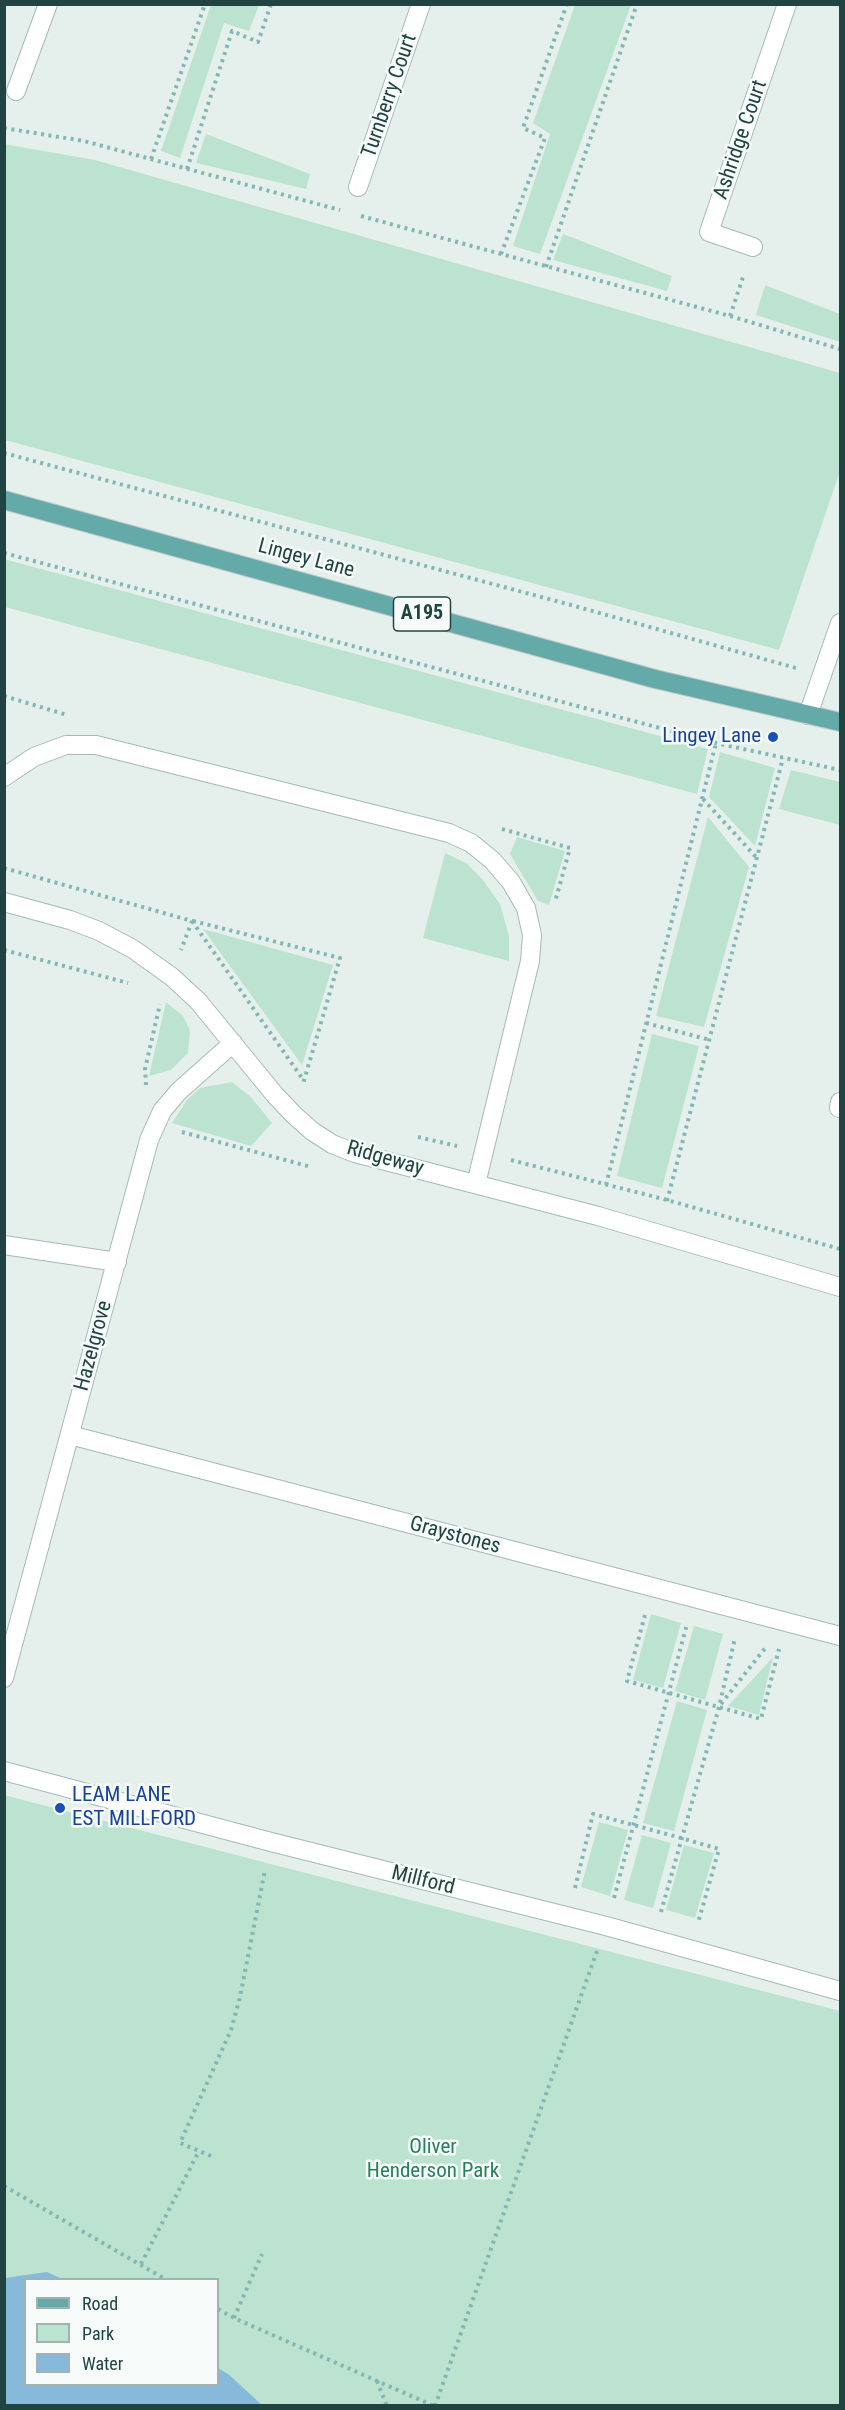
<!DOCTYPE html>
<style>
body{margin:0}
#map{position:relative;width:845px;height:2410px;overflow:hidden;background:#e5f0ed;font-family:"Roboto Condensed",sans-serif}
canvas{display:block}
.frame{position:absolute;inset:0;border:6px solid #214443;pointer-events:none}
.legend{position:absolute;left:24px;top:2278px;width:195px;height:108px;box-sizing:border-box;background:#f6fbfa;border:2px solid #a1b2b1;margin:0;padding:8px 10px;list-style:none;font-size:18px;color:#214443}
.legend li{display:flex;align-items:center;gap:12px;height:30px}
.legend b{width:30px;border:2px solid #a1b2b1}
</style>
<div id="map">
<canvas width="845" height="2410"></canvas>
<div class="frame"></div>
<ul class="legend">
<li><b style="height:8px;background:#64aaa9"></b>Road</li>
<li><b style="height:16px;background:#bce3cf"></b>Park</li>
<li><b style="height:16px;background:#87bada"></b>Water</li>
</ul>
</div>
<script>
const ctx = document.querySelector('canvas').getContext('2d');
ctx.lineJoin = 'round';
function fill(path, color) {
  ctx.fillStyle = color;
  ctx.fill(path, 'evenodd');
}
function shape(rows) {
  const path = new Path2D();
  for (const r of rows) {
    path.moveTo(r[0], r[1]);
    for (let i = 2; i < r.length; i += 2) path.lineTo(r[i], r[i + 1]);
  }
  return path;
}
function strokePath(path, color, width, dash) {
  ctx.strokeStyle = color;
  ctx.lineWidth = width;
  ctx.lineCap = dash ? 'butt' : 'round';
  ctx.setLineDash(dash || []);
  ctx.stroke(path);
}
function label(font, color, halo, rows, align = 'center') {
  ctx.font = font + ' "Roboto Condensed",sans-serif';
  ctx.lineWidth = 5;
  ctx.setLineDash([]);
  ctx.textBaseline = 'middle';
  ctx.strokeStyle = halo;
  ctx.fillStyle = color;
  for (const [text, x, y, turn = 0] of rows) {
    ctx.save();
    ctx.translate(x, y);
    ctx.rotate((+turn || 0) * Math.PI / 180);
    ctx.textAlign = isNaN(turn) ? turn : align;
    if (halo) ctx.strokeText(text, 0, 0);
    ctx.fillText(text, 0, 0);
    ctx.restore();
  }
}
const green = shape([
 [211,5,259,5,249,31,224,23,180,158,161,151],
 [575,5,631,5,540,254,513,246,550,134,533,123],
 [206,134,310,174,306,189,196,163],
 [4,144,95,160,840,373,840,471,779,650,5,440],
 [563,234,672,276,667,291,553,260],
 [765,285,840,314,840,342,756,315],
 [4,559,708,749,697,794,5,607],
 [720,752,775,768,755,846,709,797],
 [791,770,840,782,840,825,779,809],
 [708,817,749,867,704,1027,656,1016],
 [517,837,565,851,549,905,538,901,510,854],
 [445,853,466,863,483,880,500,904,509,936,509,961,423,938],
 [203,929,333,965,302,1065],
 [166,1002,183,1016,190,1030,188,1053,171,1070,149,1076],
 [652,1034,699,1046,662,1188,617,1176],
 [232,1082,251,1097,272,1123,251,1146,172,1123,187,1100,200,1088],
 [651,1614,681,1623,663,1688,633,1680],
 [694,1626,723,1634,705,1700,675,1691],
 [773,1657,759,1715,728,1706],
 [677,1701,707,1710,674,1831,643,1823],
 [4,1795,840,2011,840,2405,5,2405],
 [26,2280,218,2280,218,2384,26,2384],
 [599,1822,628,1830,610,1896,581,1887],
 [642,1835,671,1843,653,1908,624,1900],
 [684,1845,714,1853,695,1918,666,1910]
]);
const water = shape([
 [47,2272,62,2279,26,2280,26,2384,218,2384,218,2368,228,2374,262,2405,5,2405,5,2278]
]);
const path = shape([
 [4,128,84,141,340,210],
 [151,159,205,4],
 [187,169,232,31,258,42,271,4],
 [361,216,730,316,840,349],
 [501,254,545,138,523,128,567,4],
 [546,267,637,4],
 [730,316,744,274],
 [4,453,571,605,796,668],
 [4,553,716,743,840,770],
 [4,696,67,715],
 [703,799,756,857],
 [502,829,570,848,555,902],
 [4,868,192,921,181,950],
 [192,921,302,1078],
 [193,921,340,958,303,1084],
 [4,950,128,983],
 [646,1023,710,1040],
 [146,1085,145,1069,160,1004],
 [182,1132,311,1167],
 [418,1137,457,1146],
 [511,1160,667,1200,840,1249],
 [606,1185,716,743],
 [667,1201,783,758],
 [645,1615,627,1681,761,1719,779,1649],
 [721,1704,766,1647],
 [575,1888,593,1814,681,1838,719,1849,698,1923],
 [614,1898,687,1624],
 [661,1912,719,1707,735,1638],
 [211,2156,180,2143,231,2030,240,1997,265,1870],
 [4,2186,167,2280],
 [141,2264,199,2151],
 [218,2309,234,2318,434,2406],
 [234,2318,262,2254],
 [377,2381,387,2406],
 [435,2406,597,1951]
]);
const minor = shape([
 [16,91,48,4],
 [358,187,421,4],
 [753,247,709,232,787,4],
 [808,715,840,623],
 [4,777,34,757,66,745,96,745,449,833,471,843,492,860,511,882,526,908,532,935,530,961,476,1184],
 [4,902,70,920,99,931,133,949,172,977,198,1001,275,1095,294,1115,312,1131,332,1144,355,1153,598,1216,840,1287],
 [839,1108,840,1102],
 [4,1245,117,1262],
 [70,1435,840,1636],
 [4,1678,149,1140,162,1111,179,1091,233,1043]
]);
const tertiary = shape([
 [4,1771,271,1842,606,1926,840,1991]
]);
const primary = shape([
 [4,500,655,679,840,722]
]);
const markers = [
 [773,737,6,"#1a4fb4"],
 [60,1808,6,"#1a4fb4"]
];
const shields = [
 [422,614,57]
];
const shieldNames = [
 ["A195",422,614]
];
const streetNames = [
 ["Turnberry Court",390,96,-71],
 ["Ashridge Court",741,140,-71],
 ["Lingey Lane",306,559,15],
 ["Ridgeway",385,1159,16],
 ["Hazelgrove",94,1346,-75],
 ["Graystones",455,1536,15],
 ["Millford",423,1881,14]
];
const transitNames = [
 ["Lingey Lane",761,737],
 ["LEAM LANE",72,1796,"left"],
 ["EST MILLFORD",72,1820,"left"]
];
const parkNames = [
 ["Oliver",433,2148],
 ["Henderson Park",433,2172]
];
fill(green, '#bce3cf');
fill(water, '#87bada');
strokePath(minor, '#a6b9b7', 20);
strokePath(tertiary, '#a6b9b7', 20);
strokePath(primary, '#c1cbca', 20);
strokePath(path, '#82b7b3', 4, [3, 4.5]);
strokePath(minor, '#fff', 18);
strokePath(tertiary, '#fff', 18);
strokePath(primary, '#64aaa9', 18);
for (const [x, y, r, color] of markers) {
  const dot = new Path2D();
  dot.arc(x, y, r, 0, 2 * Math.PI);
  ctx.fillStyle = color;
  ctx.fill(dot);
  strokePath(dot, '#f6fbfa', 2);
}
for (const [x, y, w] of shields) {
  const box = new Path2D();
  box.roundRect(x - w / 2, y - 17, w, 34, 4.5);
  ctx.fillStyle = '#f6fbfa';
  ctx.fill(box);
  strokePath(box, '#214443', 1.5);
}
label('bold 20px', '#214443', null, shieldNames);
label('21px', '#214443', '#f6fbfa', streetNames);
label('21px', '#164399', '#f6fbfa', transitNames, 'right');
label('21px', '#26815e', '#f6fbfa', parkNames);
</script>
